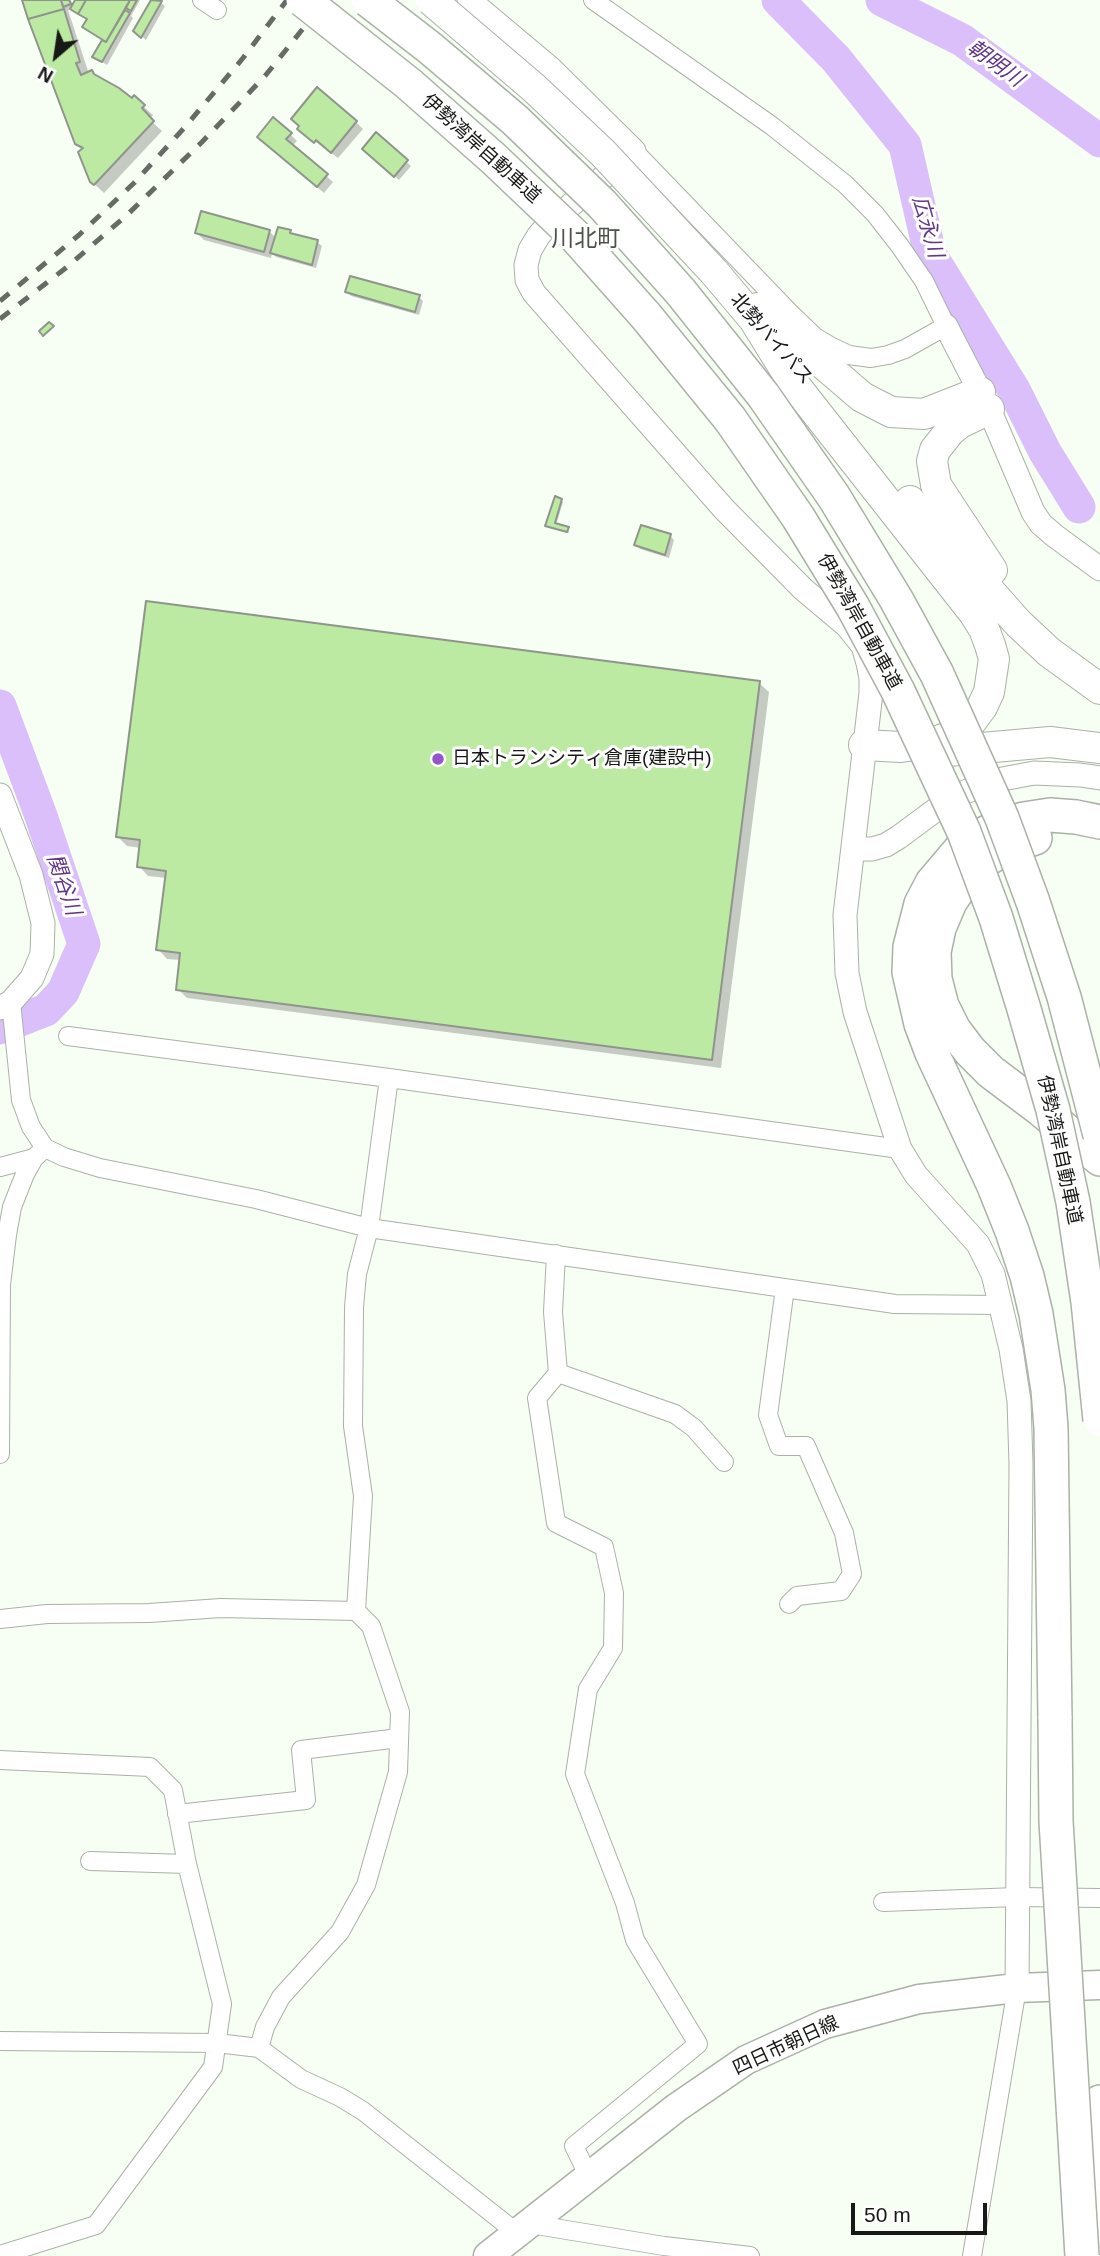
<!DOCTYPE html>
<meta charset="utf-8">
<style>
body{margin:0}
#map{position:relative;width:1100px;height:2256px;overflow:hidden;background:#f7fef3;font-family:Arial,sans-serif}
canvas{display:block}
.north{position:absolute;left:21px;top:21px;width:70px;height:70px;-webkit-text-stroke:5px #fff;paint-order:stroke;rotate:209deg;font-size:19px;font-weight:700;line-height:28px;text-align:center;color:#171916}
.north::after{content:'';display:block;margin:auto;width:24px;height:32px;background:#171916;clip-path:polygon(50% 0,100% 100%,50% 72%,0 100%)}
.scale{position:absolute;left:851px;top:2203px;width:136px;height:32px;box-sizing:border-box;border:4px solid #171916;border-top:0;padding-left:9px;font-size:21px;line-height:24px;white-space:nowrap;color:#171916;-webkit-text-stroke:5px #fff;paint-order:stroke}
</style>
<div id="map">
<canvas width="1100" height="2256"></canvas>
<div class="north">N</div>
<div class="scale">50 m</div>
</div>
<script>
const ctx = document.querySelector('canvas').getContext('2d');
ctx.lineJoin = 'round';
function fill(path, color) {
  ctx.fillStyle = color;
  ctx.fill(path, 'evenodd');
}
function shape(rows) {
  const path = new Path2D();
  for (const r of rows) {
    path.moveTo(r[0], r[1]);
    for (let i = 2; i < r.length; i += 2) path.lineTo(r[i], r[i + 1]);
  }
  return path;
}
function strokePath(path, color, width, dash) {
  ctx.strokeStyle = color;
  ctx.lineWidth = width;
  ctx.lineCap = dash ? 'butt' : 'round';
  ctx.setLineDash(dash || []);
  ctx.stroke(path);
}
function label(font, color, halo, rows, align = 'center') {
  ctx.font = font + ' Arial,"Noto Sans JP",sans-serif';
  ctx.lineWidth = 6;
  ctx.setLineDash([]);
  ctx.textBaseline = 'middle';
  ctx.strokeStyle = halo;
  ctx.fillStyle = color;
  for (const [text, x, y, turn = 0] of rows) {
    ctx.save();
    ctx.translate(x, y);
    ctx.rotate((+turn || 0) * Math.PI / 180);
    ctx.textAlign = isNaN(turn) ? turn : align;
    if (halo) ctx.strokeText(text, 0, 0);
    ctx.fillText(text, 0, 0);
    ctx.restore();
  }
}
const shadow = shape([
 [24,0,71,0,73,7,77,0,140,0,131,16,133,18,107,65,94,57,103,41,85,27,88,21,85,18,72,9,68,10,89,74,132,100,134,98,153,115,149,119,162,131,104,193,91,181,83,150,76,143],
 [153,0,157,0,165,6,146,40,136,31],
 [356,122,363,129,338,158,306,135],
 [290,134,297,141,292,146,333,182,324,193,266,144],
 [376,135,411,166,399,180,364,149],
 [269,231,276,238,290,232,294,236,317,242,322,246,316,268,276,257,272,253,271,258,204,240,197,233],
 [347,292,419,297,423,301,419,315,351,296],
 [561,500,563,502,556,525,568,528,569,533,547,526],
 [670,536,674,540,669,558,640,549,636,545],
 [759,683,769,692,721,1068,187,998,178,989,181,960,167,959,158,949,167,878,148,876,139,866,141,848,127,846,118,837]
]);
const river = shape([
 [778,0,836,59,905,145,930,254,1014,390,1045,452,1079,507],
 [882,0,962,40,1100,141],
 [0,706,41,816,84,944,63,992,46,1010,0,1028]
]);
const building = shape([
 [22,0,61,0,64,9,28,19,22,0],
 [61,0,69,0,71,4,63,7,61,0],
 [75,0,86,0,78,14,70,9,75,0],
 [86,0,130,0,106,42,82,27,87,19,78,14,86,0],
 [130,0,137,0,131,11,126,8,130,0],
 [151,0,162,1,141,38,133,31,151,0],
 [64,9,80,62,76,63,81,75,92,70,94,74,119,88,132,98,134,95,145,105,142,108,154,121,94,185,90,182,78,152,83,148,75,144,28,19,64,9],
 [125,10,130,13,102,62,92,57,102,40,106,42,125,10],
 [317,87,357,121,331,153,316,140,314,143,297,129,299,126,291,119,317,87],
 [273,117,292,133,286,139,328,174,317,187,257,137,273,117],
 [376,132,408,160,394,177,362,149,376,132],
 [201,211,270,230,264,252,195,233,201,211],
 [278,227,291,230,290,233,318,240,312,265,270,253,278,227],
 [350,276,420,295,415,312,345,292,350,276],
 [49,322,54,326,43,336,39,331,49,322],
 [555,496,562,499,555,523,569,527,567,532,545,526,555,496],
 [641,525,671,534,665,555,634,545,641,525],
 [146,601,760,681,712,1060,176,990,180,953,156,950,166,871,137,867,140,840,116,837,146,601]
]);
const minor = shape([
 [202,0,217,10],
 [593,0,772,126,845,184,875,214,900,246,924,281,946,326,905,349,888,355,871,358,849,355,832,347,815,337,790,313,634,151],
 [11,1002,21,1100,31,1127,45,1148,64,1157,100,1168,256,1199,369,1228,895,1304,1001,1305],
 [68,1036,389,1078,900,1149],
 [0,1167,34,1158],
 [556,1254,553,1312,558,1373,537,1398,556,1523,604,1547,614,1593,613,1648,588,1689,575,1774,625,1903,635,1940,698,2044,574,2146,589,2177],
 [785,1288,768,1415,779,1446,806,1446,844,1533,852,1574,841,1591,797,1596,789,1604],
 [558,1373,675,1414,694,1428,724,1462],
 [0,1454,1,1285,7,1235,12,1207,25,1174,34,1158,45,1148],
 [356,1611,363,1496,353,1426,354,1307,357,1274,369,1228,389,1078],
 [0,1619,47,1614,149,1613,221,1608,356,1611,371,1626,400,1712,398,1772,366,1885,340,1932,281,1997,265,2027,259,2048],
 [0,1760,150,1767,173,1790,187,1864,222,2004,213,2067,96,2225,0,2255],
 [177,1814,306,1800,301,1750,399,1738],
 [90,1861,187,1864],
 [883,1902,1017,1897,1100,1898],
 [0,2041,217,2043,259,2048,301,2079,340,2097,363,2111,517,2233],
 [530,2224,664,2246,750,2256],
 [972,2256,1017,1988]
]);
const tertiary = shape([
 [469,0,549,67,634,151,551,222,539,235,530,250,526,265,527,280,534,293,724,509,803,589,847,626,863,646,868,663,871,678,871,693,845,915,847,973,855,1012,900,1149,916,1175,978,1244,993,1274,1011,1349,1019,1401,1021,1464,1017,1988],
 [946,326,989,409,1033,512,1041,524,1055,536,1100,569],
 [0,795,31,875,43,923,42,954,32,978,11,1002,0,1008],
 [853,849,872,849,886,845,899,837,953,797,992,781,1034,773,1080,775,1100,778]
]);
const primary = shape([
 [488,2256,676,2108,746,2060,825,2024,919,1999,1017,1988,1100,1985]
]);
const trunk = shape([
 [714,272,768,336],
 [758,308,862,397,891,412,924,414,980,392],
 [755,321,794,384,974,613,984,629,990,645,994,659,989,692,982,707,970,723,955,734,936,742,901,747,864,745],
 [989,409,960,423,950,431,935,450,932,461,936,485,992,570],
 [910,501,1018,623,1049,652,1100,689],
 [948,751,1050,742,1100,748]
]);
const motorway = shape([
 [1035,838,1003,849,983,862,964,881,950,902,939,928,934,952,935,979,942,1006,954,1030,970,1051,991,1072,1039,1108,1100,1159],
 [1055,1719,1051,1428,1048,1390,1036,1314,1027,1276,1012,1231,994,1186,932,1053,921,1024,909,972,910,947,921,904,932,883,960,850,979,836,999,827,1024,819,1050,815,1076,817,1100,822],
 [1098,2256,1100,2102]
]);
const rail = shape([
 [0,301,79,235,134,183,185,127,243,58,287,0],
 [0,319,67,267,127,215,202,142,265,76,326,0]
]);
const trunkBridge = shape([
 [431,0,534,88,603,153,714,272]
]);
const motorwayBridge = shape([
 [303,0,409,84,493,158,574,235,646,316,730,419,798,517,853,607,898,691,964,832,996,918,1024,1009,1053,1110,1073,1202,1088,1302,1100,1420],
 [368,0,430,48,515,120,602,204,680,291,763,395,834,497,896,599,937,674,1002,818,1033,902,1064,997,1100,1135],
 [1055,1719,1056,1821,1082,2256]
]);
const markers = [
 [438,759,7,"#9456cd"]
];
const streetNames = [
 ["伊勢湾岸自動車道",481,149,42],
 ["北勢バイパス",771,339,49],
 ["伊勢湾岸自動車道",859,622,61],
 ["伊勢湾岸自動車道",1059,1150,78],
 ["四日市朝日線",786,2046,-25]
];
const poiNames = [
 ["日本トランシティ倉庫(建設中)",452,759]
];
const waterNames = [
 ["朝明川",995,64,36],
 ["広永川",927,227,74],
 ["関谷川",63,885,71]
];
const quarterNames = [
 ["川北町",586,240]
];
fill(shadow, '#0003');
strokePath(river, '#dabffa', 33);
fill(building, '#bceaa3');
strokePath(building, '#8f958b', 2);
strokePath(minor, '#aab1a7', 20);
strokePath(tertiary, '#aab1a7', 25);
strokePath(primary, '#aab1a7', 31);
strokePath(trunk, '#aab1a7', 32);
strokePath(motorway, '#aab1a7', 36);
strokePath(minor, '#fff', 18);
strokePath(tertiary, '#fff', 23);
strokePath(primary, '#fff', 28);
strokePath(trunk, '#fff', 30);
strokePath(motorway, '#fff', 33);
strokePath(rail, '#676b65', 5, [12, 12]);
strokePath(trunkBridge, '#aab1a7', 32, []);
strokePath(motorwayBridge, '#aab1a7', 36, []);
strokePath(trunkBridge, '#fff', 30);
strokePath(motorwayBridge, '#fff', 33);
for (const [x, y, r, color] of markers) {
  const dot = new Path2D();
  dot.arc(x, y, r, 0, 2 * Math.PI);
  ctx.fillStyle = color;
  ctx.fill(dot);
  strokePath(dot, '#fff', 2.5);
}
label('19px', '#171916', '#fff', streetNames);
label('19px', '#171916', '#fff', poiNames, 'left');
label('italic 21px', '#623689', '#fff', waterNames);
label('23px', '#4c5249', '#fff', quarterNames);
</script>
